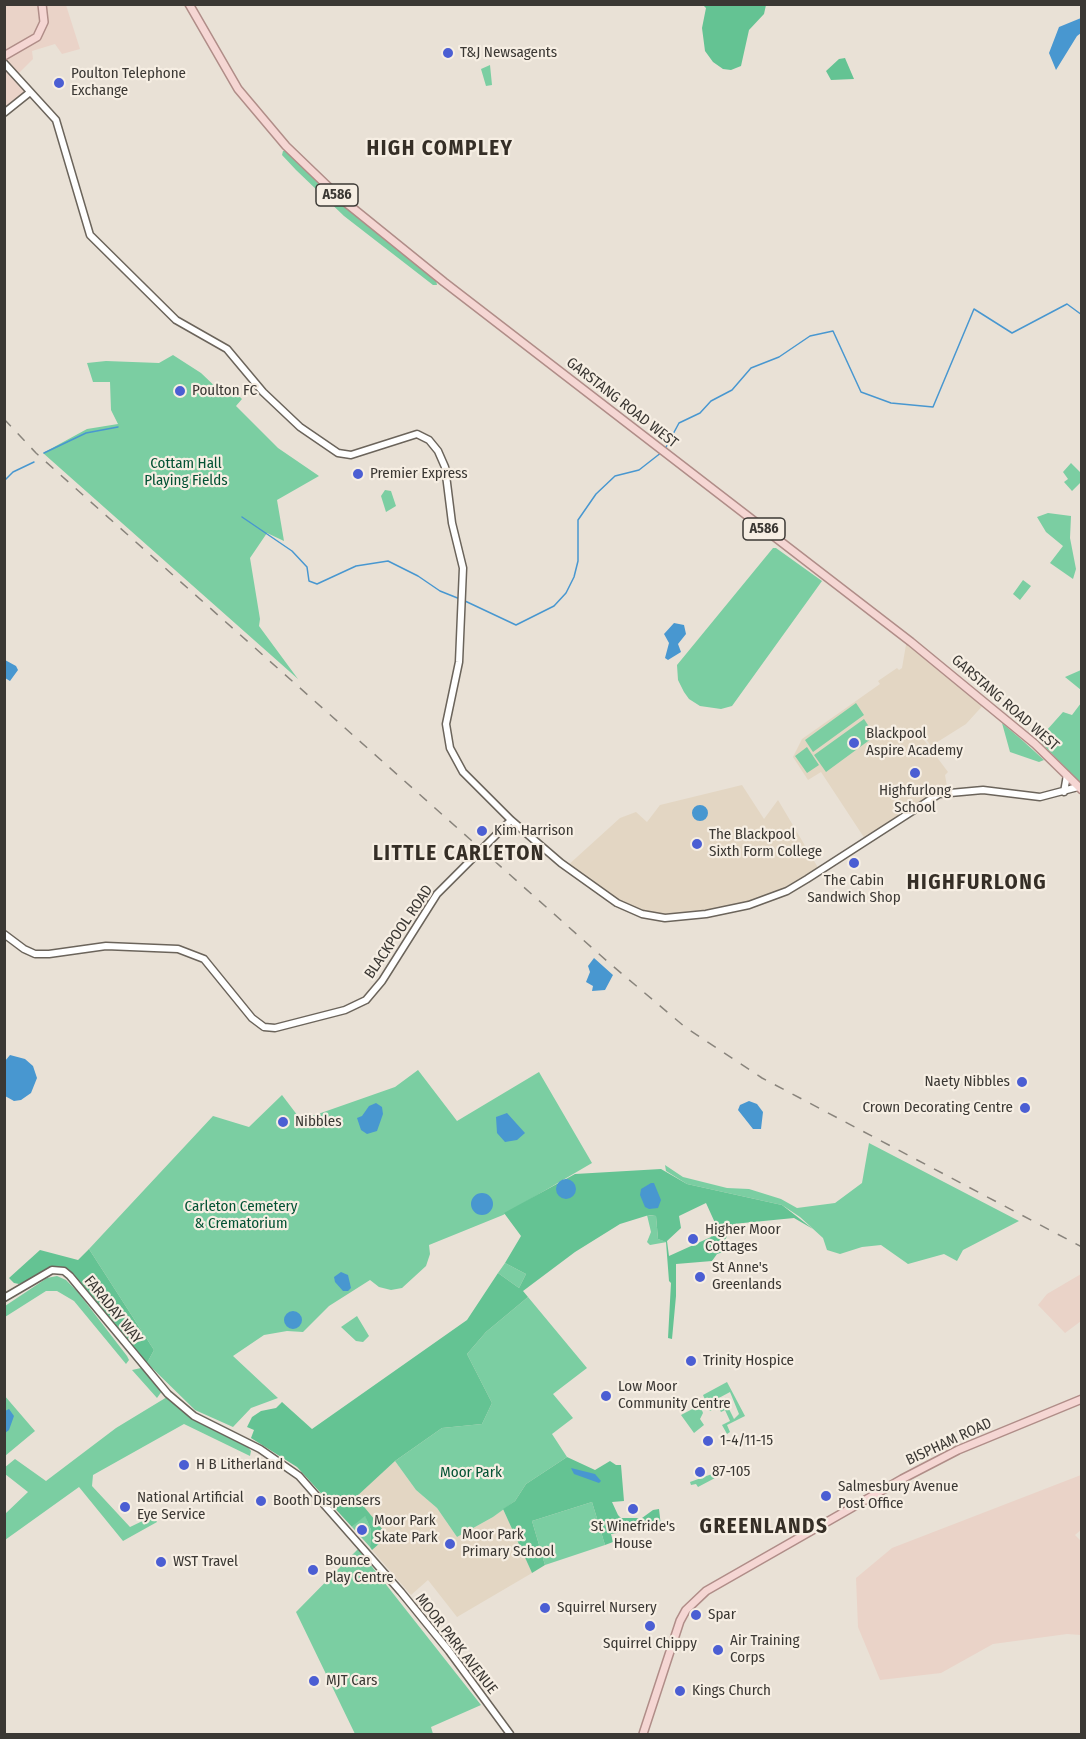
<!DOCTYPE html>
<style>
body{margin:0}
#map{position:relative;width:1086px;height:1739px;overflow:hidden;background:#e9e1d6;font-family:"Fira Sans Condensed",sans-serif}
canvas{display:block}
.frame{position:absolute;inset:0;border:6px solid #3b3834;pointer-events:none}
</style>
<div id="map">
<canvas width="1086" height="1739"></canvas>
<div class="frame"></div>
</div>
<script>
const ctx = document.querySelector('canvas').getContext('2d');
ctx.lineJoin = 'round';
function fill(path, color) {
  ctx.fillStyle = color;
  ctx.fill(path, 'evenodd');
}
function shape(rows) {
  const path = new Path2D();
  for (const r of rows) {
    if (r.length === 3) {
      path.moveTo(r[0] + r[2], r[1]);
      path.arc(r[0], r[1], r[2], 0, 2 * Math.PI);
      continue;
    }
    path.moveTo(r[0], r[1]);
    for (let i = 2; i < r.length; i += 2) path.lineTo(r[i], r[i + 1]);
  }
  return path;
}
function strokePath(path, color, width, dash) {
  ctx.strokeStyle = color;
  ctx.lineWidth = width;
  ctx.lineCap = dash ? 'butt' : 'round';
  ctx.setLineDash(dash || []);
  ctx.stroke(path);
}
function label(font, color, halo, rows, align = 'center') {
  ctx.font = font + ' "Fira Sans Condensed",sans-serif';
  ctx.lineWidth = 4.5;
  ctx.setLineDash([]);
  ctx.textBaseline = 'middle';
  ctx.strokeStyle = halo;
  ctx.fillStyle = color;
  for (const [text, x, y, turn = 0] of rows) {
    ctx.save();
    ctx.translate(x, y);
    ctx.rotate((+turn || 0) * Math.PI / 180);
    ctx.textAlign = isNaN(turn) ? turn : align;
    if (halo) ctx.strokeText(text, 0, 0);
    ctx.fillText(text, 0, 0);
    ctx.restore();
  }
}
const commercial = shape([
 [5,5,66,5,80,49,62,54,55,44,32,51,33,59,16,76,29,90,5,113],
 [1081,1274,1081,1321,1065,1333,1038,1305,1047,1294],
 [1081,1475,1081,1530,1075,1535,1081,1541,1081,1635,1067,1634,993,1644,941,1673,880,1680,858,1627,856,1578,892,1548]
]);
const education = shape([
 [907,639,986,702,966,724,931,746,926,739,924,740,948,772,945,775,948,792,939,794,867,842,821,772,808,780,793,757,802,739,880,684,878,681,897,668,899,670,902,668],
 [742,785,764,819,778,800,820,871,749,905,665,918,642,914,617,903,566,867,620,818,636,812,647,822,660,805],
 [395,1461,416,1490,437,1508,457,1537,493,1517,503,1509,532,1573,457,1617,428,1580,411,1595,372,1550,388,1536,355,1497]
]);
const green = shape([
 [490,65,492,85,486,86,481,69],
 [283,151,286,151,335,199,436,280,437,285,433,285,344,216,296,170,282,155],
 [173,355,201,373,221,392,229,386,242,399,236,406,278,448,319,476,277,500,284,541,267,533,250,558,260,619,259,626,298,679,43,453,87,429,118,424,111,410,110,382,93,382,87,363,106,361,159,363],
 [1071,463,1082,474,1081,482,1072,491,1064,482,1068,479,1063,472],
 [385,490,391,491,396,506,386,512,381,496],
 [1048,513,1071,516,1070,538,1076,569,1073,579,1050,563,1063,546,1046,532,1037,517],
 [773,548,776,548,822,581,732,706,721,709,700,706,689,699,684,692,678,680,677,665],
 [1023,580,1031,586,1020,600,1013,594],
 [1081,670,1081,690,1065,677],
 [856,703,864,715,813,752,805,740],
 [1081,703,1081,783,1038,740,1063,712,1072,715],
 [864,719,875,736,826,772,814,755],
 [1002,723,1022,740,1044,760,1039,762,1010,752],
 [807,747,819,765,807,773,795,756],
 [418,1070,457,1121,539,1072,592,1163,503,1215,429,1245,430,1254,426,1266,402,1288,391,1290,379,1287,370,1280,329,1306,303,1332,287,1331,264,1335,233,1356,278,1398,251,1408,233,1427,195,1410,147,1363,154,1350,89,1249,213,1116,249,1127,282,1095,301,1120,395,1087],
 [869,1143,1019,1221,963,1250,957,1261,944,1254,908,1264,881,1245,862,1247,840,1254,827,1250,823,1238,800,1217,782,1205,687,1184,666,1171,665,1165,683,1177,727,1188,749,1189,781,1199,797,1208,835,1203,862,1183],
 [647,1215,656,1216,658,1239,667,1242,650,1245,647,1242,651,1232],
 [505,1263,526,1274,519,1288,498,1273],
 [57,1276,66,1280,77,1291,127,1356,129,1360,126,1364,74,1301,57,1291,46,1291,5,1317,5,1306,47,1278],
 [528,1297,587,1368,553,1394,573,1418,552,1434,567,1457,526,1484,515,1501,493,1517,457,1537,437,1508,416,1490,395,1461,442,1428,482,1424,492,1403,467,1354,486,1332],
 [357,1316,369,1336,363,1342,356,1341,341,1327],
 [141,1368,162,1391,157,1398,132,1370],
 [727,1382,745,1416,727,1425,730,1432,727,1434,722,1425,730,1421,725,1410,721,1412,718,1407,710,1411,703,1395],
 [730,1392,739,1414,734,1419,726,1403,721,1405,717,1399],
 [4,1395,35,1431,5,1456,4,1456],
 [167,1397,191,1418,247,1446,251,1451,250,1456,184,1424,93,1475,92,1486,130,1527,153,1516,157,1522,123,1541,79,1487,5,1540,5,1514,28,1492,5,1474,4,1468,15,1459,46,1481,116,1428],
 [700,1405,703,1413,700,1419,704,1425,694,1433,681,1415],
 [712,1474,715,1478,698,1487,696,1484,691,1485,690,1482],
 [592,1502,605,1545,545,1565,532,1521],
 [365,1515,371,1530,370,1547,352,1527],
 [358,1549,481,1705,431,1727,433,1734,355,1734,296,1612]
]);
const forest = shape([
 [703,5,766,5,764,14,749,30,741,66,731,70,723,69,713,62,705,51,702,28,706,8],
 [845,58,854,79,831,80,826,71,839,59],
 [661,1169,687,1184,782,1205,813,1229,794,1218,733,1224,725,1240,726,1251,717,1254,712,1261,676,1264,676,1296,672,1339,668,1338,671,1283,669,1281,666,1242,658,1239,656,1216,649,1215,620,1224,575,1252,523,1291,528,1297,486,1332,467,1354,492,1403,482,1424,442,1428,395,1461,356,1497,388,1536,372,1550,370,1547,371,1530,365,1516,352,1527,297,1467,251,1438,254,1430,247,1427,252,1417,261,1411,276,1408,282,1402,312,1429,467,1320,498,1273,519,1288,526,1274,505,1263,521,1236,504,1213,575,1174],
 [706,1203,716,1225,711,1237,669,1256,667,1241,681,1228,679,1216],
 [89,1249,154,1350,147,1363,70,1276,52,1270,19,1284,14,1283,9,1278,40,1250,78,1260],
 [567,1457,595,1470,610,1461,616,1465,621,1465,624,1501,612,1502,618,1515,621,1518,642,1518,653,1510,659,1509,661,1526,611,1534,613,1542,605,1545,592,1502,532,1521,545,1565,532,1573,503,1509,515,1501,526,1484]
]);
const water = shape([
 [1081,18,1081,33,1077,36,1056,70,1049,53,1059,27],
 [674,623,684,625,686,634,678,644,681,652,668,660,665,658,669,643,664,634],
 [5,660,16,666,18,670,10,681,5,678],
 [700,813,8],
 [594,958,613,975,605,990,592,991,593,986,586,982,590,972,588,966],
 [10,1055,25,1059,33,1066,37,1078,31,1093,21,1100,14,1101,5,1096,5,1061],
 [749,1101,757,1104,763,1112,761,1129,753,1129,738,1110,740,1105],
 [376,1103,382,1107,383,1114,377,1131,367,1134,361,1130,357,1118,362,1116,369,1106],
 [507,1113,525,1133,517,1140,505,1142,497,1133,496,1117],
 [566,1189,10],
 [651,1183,654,1183,661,1200,658,1208,649,1209,645,1207,640,1195,641,1189],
 [482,1204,11],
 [341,1272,348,1275,351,1288,348,1291,343,1291,335,1282,334,1277],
 [293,1320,9],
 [9,1409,14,1416,9,1430,5,1433,5,1411],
 [571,1468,595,1474,601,1481,599,1483,574,1474]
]);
const stream = shape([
 [665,449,679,423,700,413,711,401,732,390,751,368,779,357,810,336,833,331,861,392,891,403,933,407,974,309,1012,333,1067,304,1082,315],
 [44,453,86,433,118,427],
 [4,481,13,472,34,462],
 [242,517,292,551,307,567,309,581,317,584,356,566,388,561,418,576,440,591,460,599],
 [465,601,516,625,554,606,566,593,574,577,578,561,578,520,596,494,615,476,639,470,662,452]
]);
const secondary = shape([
 [4,63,56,120,90,235,176,320,227,349,263,392,300,427,338,453,351,455,417,434,429,440,438,451,445,467,452,523,463,568,459,662,446,724,450,748,463,772,511,820,561,863,617,903,642,914,665,918,706,914,749,905,787,891,807,879,939,794,983,790,1040,797,1078,787],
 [4,113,29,93],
 [1064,792,1067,775],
 [4,934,24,949,35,954,49,954,106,946,178,949,204,959,252,1018,264,1027,275,1028,345,1010,366,1000,382,981,437,894,511,820],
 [4,1298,52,1270,64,1271,70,1276,168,1394,194,1416,260,1449,299,1476,401,1592,449,1651,510,1734]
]);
const primary = shape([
 [189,4,238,89,286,146,339,197,444,282,911,642,1035,744,1082,790],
 [4,56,37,37,44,22,42,4],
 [643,1734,680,1621,686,1610,706,1591,902,1479,958,1450,1082,1399]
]);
const rail = shape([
 [4,419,36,453,83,495,608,962,685,1027,762,1078,1082,1247]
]);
const markers = [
 [448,53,6,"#4b5ed3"],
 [59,83,6,"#4b5ed3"],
 [180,391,6,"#4b5ed3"],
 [358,474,6,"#4b5ed3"],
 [854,743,6,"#4b5ed3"],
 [915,773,6,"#4b5ed3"],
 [482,831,6,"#4b5ed3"],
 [697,844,6,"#4b5ed3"],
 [854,863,6,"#4b5ed3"],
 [1022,1082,6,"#4b5ed3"],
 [1025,1108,6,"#4b5ed3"],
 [283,1122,6,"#4b5ed3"],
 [693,1239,6,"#4b5ed3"],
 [700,1277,6,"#4b5ed3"],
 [691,1361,6,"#4b5ed3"],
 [606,1396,6,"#4b5ed3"],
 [708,1441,6,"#4b5ed3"],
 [184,1465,6,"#4b5ed3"],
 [700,1472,6,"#4b5ed3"],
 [826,1496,6,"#4b5ed3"],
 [261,1501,6,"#4b5ed3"],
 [125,1507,6,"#4b5ed3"],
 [633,1509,6,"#4b5ed3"],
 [362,1530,6,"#4b5ed3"],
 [450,1544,6,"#4b5ed3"],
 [161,1562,6,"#4b5ed3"],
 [313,1570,6,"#4b5ed3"],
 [545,1608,6,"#4b5ed3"],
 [696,1615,6,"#4b5ed3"],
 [650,1626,6,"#4b5ed3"],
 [718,1650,6,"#4b5ed3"],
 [314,1681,6,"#4b5ed3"],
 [680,1691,6,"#4b5ed3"]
];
const shields = [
 [337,195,42],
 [764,529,42]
];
const shieldNames = [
 ["A586",337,195],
 ["A586",764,529]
];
const poiNames = [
 ["T&J Newsagents",460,53],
 ["Poulton Telephone",71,74],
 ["Exchange",71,91],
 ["Poulton FC",192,391],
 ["Premier Express",370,474],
 ["Blackpool",866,734],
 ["Aspire Academy",866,751],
 ["Highfurlong",915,791,"center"],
 ["School",915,808,"center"],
 ["Kim Harrison",494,831],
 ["The Blackpool",709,835],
 ["Sixth Form College",709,852],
 ["The Cabin",854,881,"center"],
 ["Sandwich Shop",854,898,"center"],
 ["Naety Nibbles",1010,1082,"right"],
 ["Crown Decorating Centre",1013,1108,"right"],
 ["Nibbles",295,1122],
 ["Higher Moor",705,1230],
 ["Cottages",705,1247],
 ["St Anne's",712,1268],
 ["Greenlands",712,1285],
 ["Trinity Hospice",703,1361],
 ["Low Moor",618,1387],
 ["Community Centre",618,1404],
 ["1-4/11-15",720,1441],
 ["H B Litherland",196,1465],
 ["87-105",712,1472],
 ["Salmesbury Avenue",838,1487],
 ["Post Office",838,1504],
 ["National Artificial",137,1498],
 ["Eye Service",137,1515],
 ["Booth Dispensers",273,1501],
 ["Moor Park",374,1521],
 ["Skate Park",374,1538],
 ["St Winefride's",633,1527,"center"],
 ["House",633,1544,"center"],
 ["Moor Park",462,1535],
 ["Primary School",462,1552],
 ["Bounce",325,1561],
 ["Play Centre",325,1578],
 ["WST Travel",173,1562],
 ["Squirrel Nursery",557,1608],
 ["Spar",708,1615],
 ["Air Training",730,1641],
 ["Corps",730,1658],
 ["Squirrel Chippy",650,1644,"center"],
 ["MJT Cars",326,1681],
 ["Kings Church",692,1691]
];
const streetNames = [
 ["GARSTANG ROAD WEST",622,403,38],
 ["GARSTANG ROAD WEST",1005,703,41],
 ["BLACKPOOL ROAD",399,932,-56],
 ["FARADAY WAY",113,1310,51],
 ["BISPHAM ROAD",949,1442,-25],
 ["MOOR PARK AVENUE",456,1644,52]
];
const parkNames = [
 ["Cottam Hall",186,464],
 ["Playing Fields",186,481],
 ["Carleton Cemetery",241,1207],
 ["& Crematorium",241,1224],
 ["Moor Park",471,1473]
];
const districtNames = [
 ["HIGH COMPLEY",440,149],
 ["LITTLE CARLETON",459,854],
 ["HIGHFURLONG",977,883],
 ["GREENLANDS",764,1527]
];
fill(commercial, '#ead3c8');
fill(education, '#e3d6c3');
fill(green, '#7bcea2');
fill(forest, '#64c393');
fill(water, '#4897d0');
strokePath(stream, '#4897d0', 1.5);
strokePath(secondary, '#6b645b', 9);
strokePath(primary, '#b08d88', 10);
strokePath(secondary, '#fff', 6);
strokePath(primary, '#f5d6d3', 7);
strokePath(rail, '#89847c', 1.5, [10, 10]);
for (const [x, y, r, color] of markers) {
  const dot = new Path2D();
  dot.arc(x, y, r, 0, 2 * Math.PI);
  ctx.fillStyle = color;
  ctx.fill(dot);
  strokePath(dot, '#f6eee3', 2);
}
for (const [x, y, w] of shields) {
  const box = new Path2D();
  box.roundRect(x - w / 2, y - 11, w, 22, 4.5);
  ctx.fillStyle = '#f6eee3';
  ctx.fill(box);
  strokePath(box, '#3b3834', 1.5);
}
label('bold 14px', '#3b3834', null, shieldNames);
label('15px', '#3b3834', '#f6eee3', poiNames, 'left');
label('15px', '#3b3834', '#f6eee3', streetNames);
label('15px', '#035234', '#f6eee3', parkNames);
ctx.letterSpacing = '1.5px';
label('bold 21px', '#352e26', '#f6eee3', districtNames);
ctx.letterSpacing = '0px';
</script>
